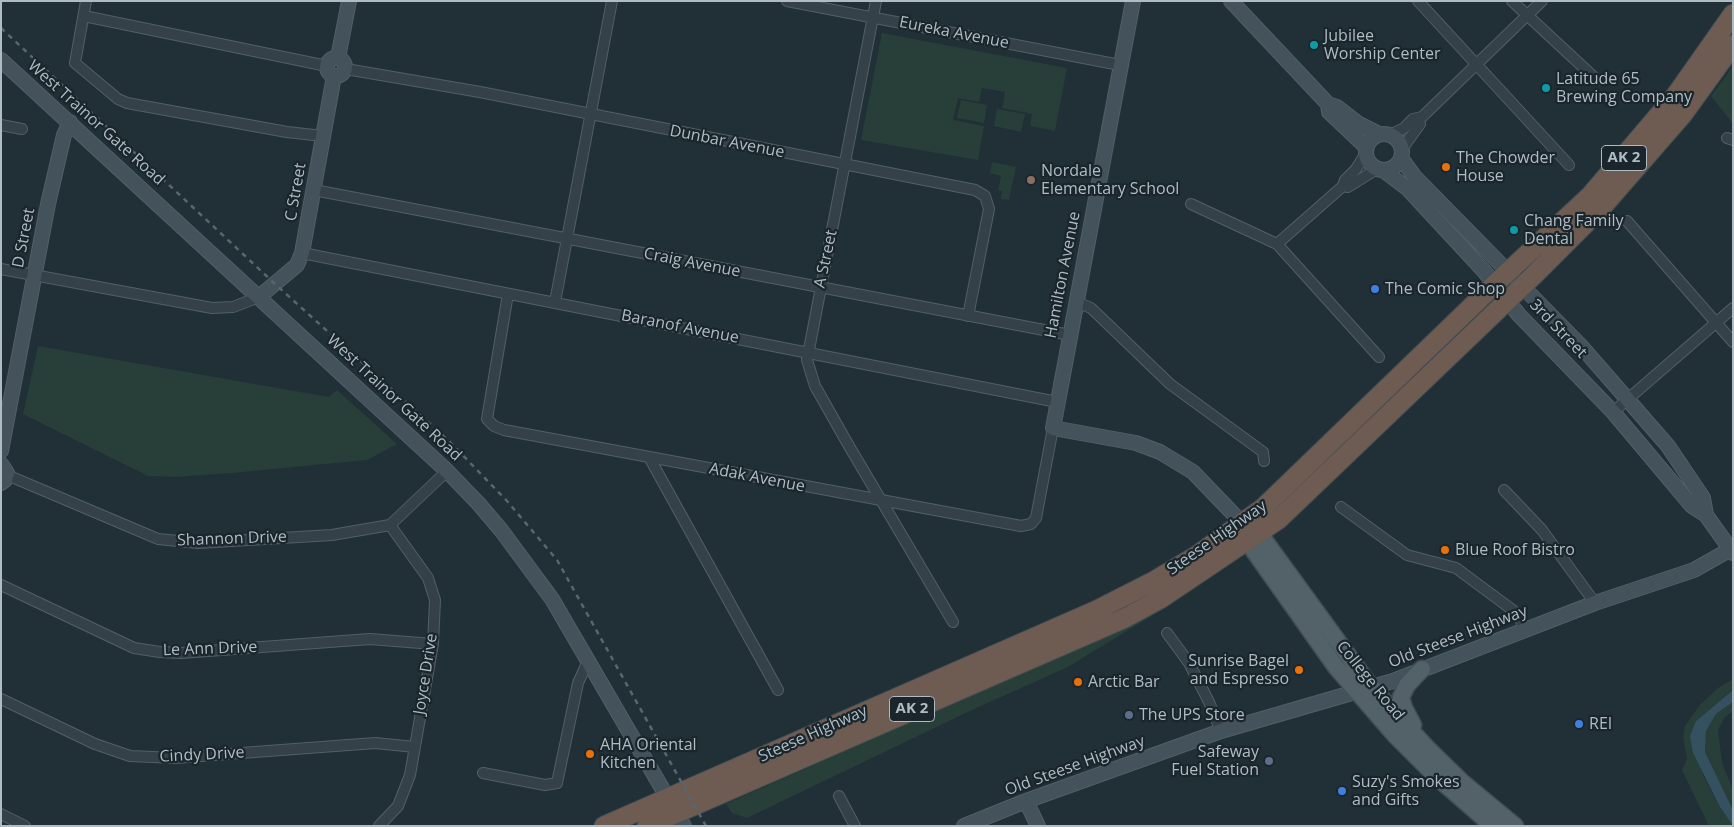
<!DOCTYPE html>
<style>
body{margin:0}
#map{position:relative;width:1734px;height:827px;overflow:hidden;background:#213037;font-family:"Open Sans",sans-serif}
canvas{display:block}
.frame{position:absolute;inset:0;border:2px solid #afbcc4;pointer-events:none}
</style>
<div id="map">
<canvas width="1734" height="827"></canvas>
<div class="frame"></div>
</div>
<script>
const ctx = document.querySelector('canvas').getContext('2d');
ctx.lineJoin = 'round';
function fill(path, color) {
  ctx.fillStyle = color;
  ctx.fill(path, 'evenodd');
}
function shape(rows) {
  const path = new Path2D();
  for (const r of rows) {
    if (r.length === 3) {
      path.moveTo(r[0] + r[2], r[1]);
      path.arc(r[0], r[1], r[2], 0, 2 * Math.PI);
      continue;
    }
    path.moveTo(r[0], r[1]);
    for (let i = 2; i < r.length; i += 2) path.lineTo(r[i], r[i + 1]);
  }
  return path;
}
function strokePath(path, color, width, dash) {
  ctx.strokeStyle = color;
  ctx.lineWidth = width;
  ctx.lineCap = dash ? 'butt' : 'round';
  ctx.setLineDash(dash || []);
  ctx.stroke(path);
}
function label(font, color, halo, rows, align = 'center') {
  ctx.font = font + ' "Open Sans",sans-serif';
  ctx.lineWidth = 4.5;
  ctx.setLineDash([]);
  ctx.textBaseline = 'middle';
  ctx.strokeStyle = halo;
  ctx.fillStyle = color;
  for (const [text, x, y, turn = 0] of rows) {
    ctx.save();
    ctx.translate(x, y);
    ctx.rotate((+turn || 0) * Math.PI / 180);
    ctx.textAlign = isNaN(turn) ? turn : align;
    if (halo) ctx.strokeText(text, 0, 0);
    ctx.fillText(text, 0, 0);
    ctx.restore();
  }
}
const green = shape([
 [882,33,1067,68,1055,131,1030,126,1032,114,1002,108,1005,92,982,88,979,102,958,98,953,120,984,126,978,160,861,140],
 [1733,66,1733,124,1711,96],
 [961,100,987,105,984,123,957,118],
 [997,109,1025,114,1021,132,994,126],
 [992,162,1016,167,1009,200,1001,199,1002,191,998,190,1001,176,990,173],
 [38,346,329,397,337,390,397,444,367,460,232,473,176,477,148,476,23,414],
 [1155,614,1066,668,974,709,747,818,732,813,726,804],
 [1733,679,1733,690,1696,721,1703,775,1720,807,1733,826,1709,826,1682,770,1687,759,1683,737,1685,726,1699,706,1718,688],
 [1733,702,1733,711,1724,718,1718,730,1722,763,1733,790,1733,810,1705,752,1706,731,1716,714]
]);
const water = shape([
 [1733,690,1733,702,1716,714,1706,731,1705,752,1733,810,1733,826,1720,807,1693,753,1690,736,1696,721]
]);
const street = shape([
 [86,1,75,63,118,99,127,103,287,132,323,136],
 [787,1,1120,65],
 [876,1,807,360,815,386,849,446,953,622],
 [1418,1,1569,165],
 [1512,1,1597,80],
 [84,16,327,66],
 [346,69,480,92,975,190,985,196,989,209,968,316],
 [1,125,22,129],
 [1390,135,1404,128,1413,119,1422,117,1542,1],
 [1727,138,1733,140],
 [1402,149,1420,124,1419,119],
 [1343,186,1345,180,1356,169,1366,153],
 [314,190,1070,335],
 [1191,204,1277,244,1379,357],
 [1627,221,1733,342],
 [1277,244,1343,186,1348,187,1377,169],
 [302,253,1057,402],
 [1,269,212,308,233,307,259,297],
 [508,294,487,419,494,426,504,430,1021,526,1031,524,1036,518,1053,428],
 [555,302,612,1],
 [1076,302,1091,308,1170,384,1263,452,1264,461],
 [1613,412,1733,308],
 [649,457,778,690],
 [7,475,158,539,198,543,332,535,390,525,447,471],
 [1504,490,1542,530,1595,603],
 [1341,507,1407,555,1456,568,1518,614,1525,630],
 [1,585,134,648,160,652,181,653,370,639,433,644],
 [1167,633,1189,663,1209,702,1221,731],
 [1,699,95,744,130,756,175,758,375,743,415,747],
 [483,773,545,785,557,783,578,683,588,661],
 [839,796,855,826],
 [1,814,25,826],
 [379,826,398,806,410,775,433,644,435,600,428,578,390,525]
]);
const secondary = shape([
 [1133,1,1053,428,1136,443,1160,452,1193,472,1242,523],
 [1231,1,1328,104,1329,112,1366,147],
 [336,67,9],
 [338,58,349,1],
 [1,60,447,471,478,503,501,530,552,599,684,826],
 [1328,104,1337,107,1359,124,1379,134],
 [1384,152,18],
 [1401,158,1414,176,1581,346,1668,446,1703,498,1706,515],
 [1383,170,1408,189,1484,271,1519,315,1613,412,1692,506,1706,515,1733,553],
 [259,297,297,265,302,253,334,76],
 [1,451,48,204,64,135,70,122],
 [1,464,7,473,5,480,1,483],
 [1026,801,1038,826],
 [964,826,1026,801,1221,731,1393,681,1595,603,1694,570,1733,548]
]);
const primary = shape([
 [1248,527,1259,533,1371,687,1427,748,1463,783,1515,826],
 [1244,530,1247,541,1336,667,1395,735,1438,778,1493,826],
 [1413,725,1404,708,1401,697,1407,685,1422,669]
]);
const highway = shape([
 [604,826,1097,610,1154,581,1196,556,1263,508,1495,284,1590,196,1676,95,1733,14],
 [647,826,1125,618,1160,599,1279,519,1533,276,1602,207,1683,114,1733,45]
]);
const rail = shape([
 [1,28,274,283,450,442,507,501,557,560,706,826]
]);
const markers = [
 [1314,45,5,"#0f9aa8"],
 [1546,88,5,"#0f9aa8"],
 [1446,167,5,"#e8710a"],
 [1031,180,5,"#8d6e63"],
 [1514,230,5,"#0f9aa8"],
 [1375,289,5,"#3f7fe0"],
 [1445,550,5,"#e8710a"],
 [1299,670,5,"#e8710a"],
 [1078,682,5,"#e8710a"],
 [1129,715,5,"#5c6f8a"],
 [1579,724,5,"#3f7fe0"],
 [590,754,5,"#e8710a"],
 [1269,761,5,"#5c6f8a"],
 [1342,791,5,"#3f7fe0"]
];
const shields = [
 [1624,158,45],
 [912,709,45]
];
const shieldNames = [
 ["AK 2",1624,158],
 ["AK 2",912,709]
];
const streetNames = [
 ["Eureka Avenue",954,33,11],
 ["West Trainor Gate Road",96,123,42],
 ["Dunbar Avenue",727,142,11],
 ["C Street",296,192,-80],
 ["D Street",24,238,-79],
 ["A Street",826,259,-78],
 ["Craig Avenue",692,263,11],
 ["Hamilton Avenue",1063,275,-79],
 ["Baranof Avenue",680,327,11],
 ["3rd Street",1558,329,46],
 ["West Trainor Gate Road",394,398,43],
 ["Adak Avenue",757,478,11],
 ["Steese Highway",1217,538,-35],
 ["Shannon Drive",232,539,-2],
 ["Old Steese Highway",1458,637,-21],
 ["Le Ann Drive",210,649,-2],
 ["Joyce Drive",426,674,-81],
 ["College Road",1370,681,51],
 ["Steese Highway",813,734,-24],
 ["Cindy Drive",202,755,-3],
 ["Old Steese Highway",1075,766,-20]
];
const poiNames = [
 ["Jubilee",1324,36],
 ["Worship Center",1324,54],
 ["Latitude 65",1556,79],
 ["Brewing Company",1556,97],
 ["The Chowder",1456,158],
 ["House",1456,176],
 ["Nordale",1041,171],
 ["Elementary School",1041,189],
 ["Chang Family",1524,221],
 ["Dental",1524,239],
 ["The Comic Shop",1385,289],
 ["Blue Roof Bistro",1455,550],
 ["Sunrise Bagel",1289,661,"right"],
 ["and Espresso",1289,679,"right"],
 ["Arctic Bar",1088,682],
 ["The UPS Store",1139,715],
 ["REI",1589,724],
 ["AHA Oriental",600,745],
 ["Kitchen",600,763],
 ["Safeway",1259,752,"right"],
 ["Fuel Station",1259,770,"right"],
 ["Suzy's Smokes",1352,782],
 ["and Gifts",1352,800]
];
fill(green, '#273e39');
fill(water, '#35505e');
strokePath(street, '#525f66', 12);
strokePath(secondary, '#525f66', 16);
strokePath(primary, '#414d54', 19);
strokePath(highway, '#3f4c52', 21);
strokePath(street, '#354148', 10);
strokePath(secondary, '#43525b', 14);
strokePath(primary, '#536168', 16);
strokePath(highway, '#6e5c52', 19);
strokePath(rail, '#57666f', 2.5, [5, 5]);
for (const [x, y, r, color] of markers) {
  const dot = new Path2D();
  dot.arc(x, y, r, 0, 2 * Math.PI);
  ctx.fillStyle = color;
  ctx.fill(dot);
  strokePath(dot, '#1a262c', 2);
}
for (const [x, y, w] of shields) {
  const box = new Path2D();
  box.roundRect(x - w / 2, y - 12.5, w, 25, 4);
  ctx.fillStyle = '#1a262c';
  ctx.fill(box);
  strokePath(box, '#afbcc4', 1);
}
label('bold 15px', '#afbcc4', null, shieldNames);
label('16px', '#afbcc4', '#1a262c', streetNames);
label('16px', '#afbcc4', '#1a262c', poiNames, 'left');
</script>
